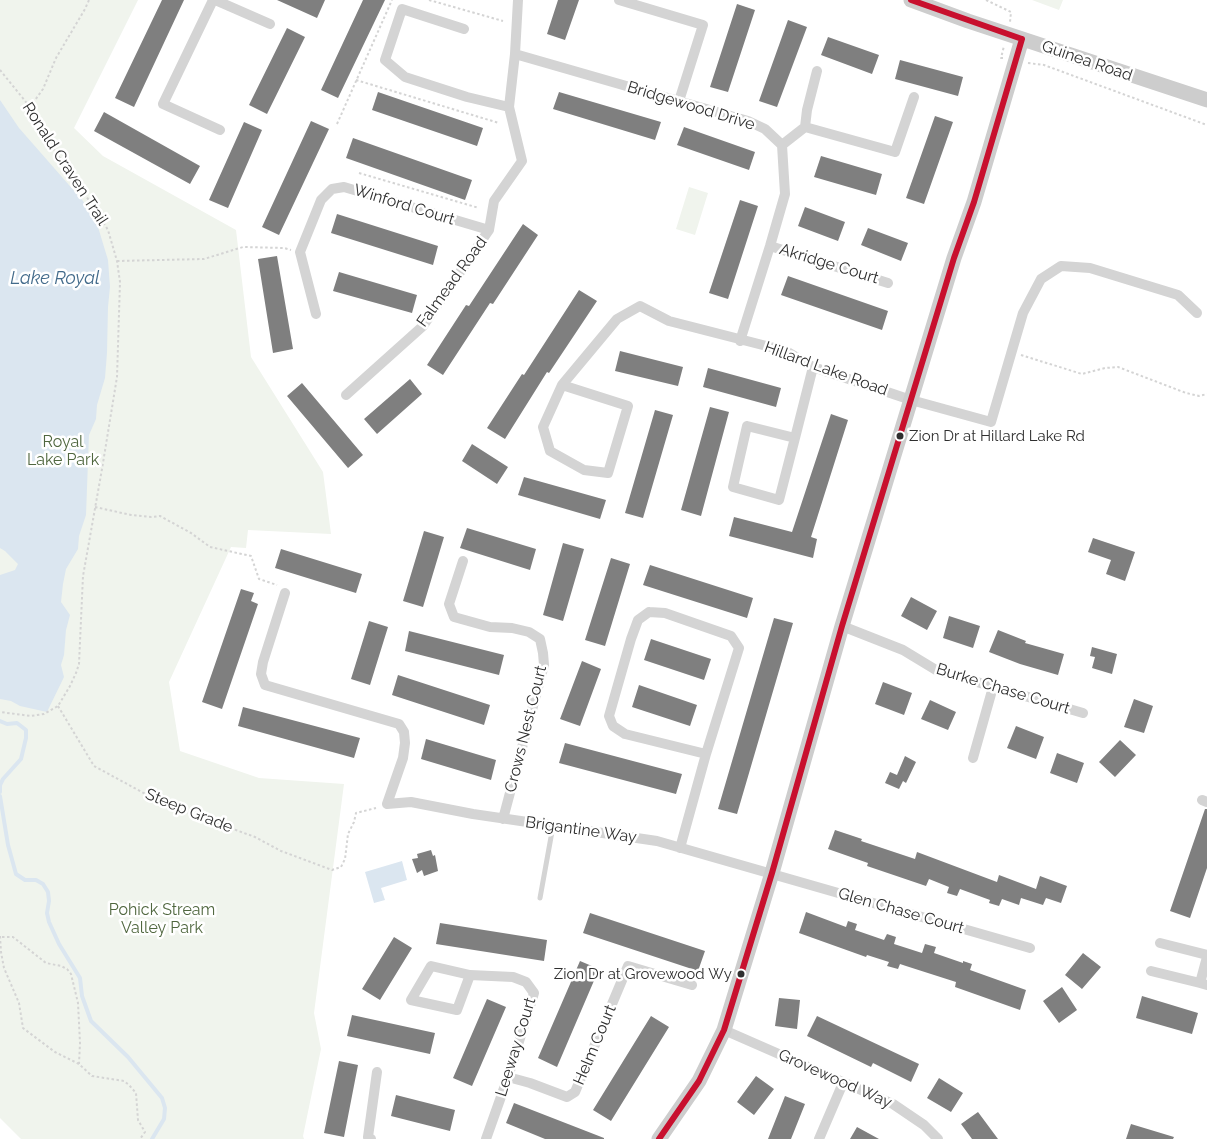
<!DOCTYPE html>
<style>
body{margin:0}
canvas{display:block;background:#fff}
</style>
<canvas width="1207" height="1139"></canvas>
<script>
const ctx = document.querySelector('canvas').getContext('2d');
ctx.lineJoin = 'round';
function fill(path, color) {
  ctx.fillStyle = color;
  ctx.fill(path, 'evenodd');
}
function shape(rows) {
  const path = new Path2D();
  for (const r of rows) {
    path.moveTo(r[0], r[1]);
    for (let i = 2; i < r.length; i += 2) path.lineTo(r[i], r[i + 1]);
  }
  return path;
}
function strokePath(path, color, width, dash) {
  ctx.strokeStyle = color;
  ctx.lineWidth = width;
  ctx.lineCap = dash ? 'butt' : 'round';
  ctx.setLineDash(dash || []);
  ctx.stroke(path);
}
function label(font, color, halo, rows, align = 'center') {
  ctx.font = font + ' Raleway,sans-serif';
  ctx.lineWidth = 5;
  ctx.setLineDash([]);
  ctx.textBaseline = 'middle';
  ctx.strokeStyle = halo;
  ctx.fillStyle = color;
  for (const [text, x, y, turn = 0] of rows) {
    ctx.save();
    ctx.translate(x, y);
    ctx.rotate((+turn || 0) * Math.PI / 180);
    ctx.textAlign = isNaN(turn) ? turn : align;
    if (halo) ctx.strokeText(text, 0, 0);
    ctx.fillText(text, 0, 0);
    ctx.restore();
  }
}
const green = shape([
 [0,0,138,0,74,128,103,156,236,230,251,357,323,472,331,534,248,530,246,548,231,547,169,682,180,751,259,778,344,784,314,1013,321,1049,303,1136,304,1139,21,1139,0,1118],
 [1032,0,1063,0,1059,10],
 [689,187,708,193,695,235,676,229]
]);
const water = shape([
 [0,100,19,128,83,201,98,227,108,260,110,287,108,307,107,353,105,378,97,405,96,419,89,435,86,515,79,536,78,549,66,569,63,584,61,602,70,615,66,630,64,655,61,665,64,677,47,712,20,706,11,701,0,699,0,575,15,570,18,564,5,551,0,548],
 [402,861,407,880,381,888,385,900,374,903,365,872]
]);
const stream = shape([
 [0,721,7,724,17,723,26,730,26,738,21,759,3,779,0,785,0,792],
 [0,796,8,845,16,874,25,880,36,880,43,884,48,892,49,901,47,913,49,922,59,944,80,978,82,996,91,1021,128,1057,162,1098,165,1108,164,1119,152,1139]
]);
const building = shape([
 [162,0,184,0,134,107,115,98],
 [277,0,325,0,317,18],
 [363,0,385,0,338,98,321,90],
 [558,0,579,0,565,40,547,34],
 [737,4,755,10,728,92,710,87],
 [788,20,807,27,777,107,759,101],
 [287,28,305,37,267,114,249,105],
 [828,37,879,55,872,74,821,55],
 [900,60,963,77,958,96,895,79],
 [378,92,483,128,477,146,372,110],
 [559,92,661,122,655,140,553,109],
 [104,112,200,166,190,184,94,131],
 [935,116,953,122,924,204,906,198],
 [311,121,329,129,279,235,262,227],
 [244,122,262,130,228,208,209,200],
 [684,127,755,152,749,170,677,145],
 [353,138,472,180,465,200,346,158],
 [821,156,882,174,876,195,814,177],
 [740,200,758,206,728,299,709,293],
 [805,207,845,222,838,241,798,226],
 [337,214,438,246,433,265,331,233],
 [523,224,538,235,493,304,490,303,443,375,427,365,466,305,469,306],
 [868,228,908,243,901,261,861,245],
 [277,256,293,349,273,353,258,259],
 [339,272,417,295,412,313,333,291],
 [788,276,888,311,882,330,781,295],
 [579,290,597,301,549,373,547,372,505,439,487,428,522,374,524,375],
 [620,351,683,367,678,386,615,371],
 [708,368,781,388,776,407,703,387],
 [410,379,422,394,377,434,364,419],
 [302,383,363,455,348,468,287,396],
 [710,407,729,412,701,516,681,510],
 [655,410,673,415,643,518,625,513],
 [831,414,848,420,811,537,817,539,813,558,729,536,734,517,792,532],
 [472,444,508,467,497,484,462,461],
 [524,477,606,500,600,519,518,495],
 [467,528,536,549,530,570,460,548],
 [424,531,444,537,423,607,403,601],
 [1093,538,1135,552,1125,581,1106,574,1111,560,1088,552],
 [563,543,584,549,563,621,543,615],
 [281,549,362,574,356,593,275,568],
 [611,558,630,564,605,646,585,640],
 [650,565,753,598,747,618,643,585],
 [241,589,254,593,251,601,258,604,222,709,202,702],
 [911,597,937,611,927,630,901,616],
 [949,616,980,626,973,648,943,638],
 [774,618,793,623,737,814,718,809],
 [369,621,388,627,370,685,351,679],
 [998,630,1026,641,1025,643,1064,654,1058,675,1020,664,989,652],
 [409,631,504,655,499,675,405,651],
 [651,639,711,659,704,680,644,660],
 [1092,647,1117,654,1112,674,1092,668,1095,657,1090,656],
 [582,661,601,669,580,726,560,719],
 [398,675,490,705,484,725,392,695],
 [883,682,912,693,904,715,875,704],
 [639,685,697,705,690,726,632,707],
 [1134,699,1153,706,1144,733,1124,727],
 [930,700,956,712,948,730,921,719],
 [243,707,360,738,354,758,238,726],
 [1016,726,1044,737,1036,759,1007,748],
 [426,739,496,760,491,780,421,759],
 [1120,740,1136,755,1115,777,1099,762],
 [565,743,682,774,676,794,559,763],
 [1057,753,1084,763,1077,783,1050,773],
 [905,756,916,762,906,783,903,781,899,789,885,783,890,772,897,775],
 [1205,809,1207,809,1207,868,1190,918,1170,911],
 [835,830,862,839,861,841,915,859,917,852,997,882,999,875,1036,889,1040,876,1067,886,1061,903,1046,898,1043,905,1021,898,1019,905,1002,899,999,906,989,903,990,900,960,889,957,896,947,893,949,887,929,879,926,886,867,866,868,863,828,849],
 [431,850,433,856,435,855,438,871,424,876,422,870,417,873,412,859,418,858,417,854],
 [806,912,846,927,848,921,857,924,855,930,884,940,887,934,896,937,894,944,922,953,925,944,936,947,934,953,963,963,963,961,972,964,970,970,1026,990,1020,1010,955,987,956,982,906,966,900,964,898,969,887,966,889,962,867,955,866,957,799,933],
 [590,913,705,951,698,971,583,933],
 [440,923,547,940,544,961,436,944],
 [394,937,412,948,380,1000,362,989],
 [1083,953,1101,967,1082,989,1065,975],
 [580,961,599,969,557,1067,538,1058],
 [1062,987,1077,1010,1059,1023,1043,1001],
 [1142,996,1198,1013,1192,1034,1136,1018],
 [779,998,800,1000,797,1029,775,1026],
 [487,999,506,1007,472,1086,453,1078],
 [352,1015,435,1033,430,1054,347,1036],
 [651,1016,669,1027,611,1121,593,1110],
 [817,1016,919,1064,911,1082,873,1063,871,1067,807,1036],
 [339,1061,358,1065,344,1137,324,1133],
 [756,1076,774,1089,754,1115,737,1102],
 [939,1078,963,1093,951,1112,927,1098],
 [396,1095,455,1110,450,1131,391,1116],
 [785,1096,805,1104,791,1139,768,1139],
 [514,1103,604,1138,604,1139,545,1139,506,1123],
 [978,1112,998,1139,972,1139,961,1124],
 [1131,1124,1174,1137,1173,1139,1126,1139],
 [857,1127,879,1139,850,1139]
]);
const path = shape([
 [429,0,503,21],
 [986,0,1011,12,1010,22],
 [1003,58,1001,58,1004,46],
 [1028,63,1044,65,1207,125],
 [0,70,30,107,44,135,97,212,108,230,117,261,120,282,117,377,102,469,83,576,79,664,76,673,70,686,58,706,44,714,31,716,0,712],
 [356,80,499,123],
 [30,107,43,89,56,58,85,9,89,0],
 [337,124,392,0],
 [359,173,479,208],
 [117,261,204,259,243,247,284,248,291,250],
 [1021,355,1082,374,1105,368,1118,367,1186,393,1199,396,1207,394],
 [95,507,131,515,151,517,160,516,191,533,210,547,251,556,259,579,277,585],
 [58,706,94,766,162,803,255,837,281,851,332,870,341,867,345,859,348,834,354,822,356,813,376,808],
 [0,936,1,952,4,968,19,1003,23,1028,55,1052,79,1064,92,1076,124,1081,129,1085,136,1093,138,1120,145,1132,140,1139],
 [2,937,13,937,46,963,61,966,67,969,71,974,78,1003,80,1043,79,1064]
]);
const lane = shape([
 [540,898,553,826]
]);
const street = shape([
 [213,0,163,104,220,130],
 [215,0,270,24],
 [619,0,703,25,679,101],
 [464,29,402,9,385,60,405,77,467,97,509,107],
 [515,54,748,121,765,129,782,145,785,194,770,246,740,341],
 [805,127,895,152,914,97],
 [782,145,805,127,807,110,817,71],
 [770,246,888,283],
 [316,314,300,252,321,200,332,189,344,187,489,230],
 [562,385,617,319,640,306,669,321,786,351,813,367,911,400,991,422,1023,313,1041,279,1061,266,1090,268,1178,295,1197,313],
 [562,385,628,406,608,473,584,470,550,451,543,427,562,385],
 [346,395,423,326,489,230,494,201,522,161,509,107,515,54,518,0],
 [747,426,795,438,779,500,733,487,747,426],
 [795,438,813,367],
 [463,561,449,604,454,617,490,627,512,628,529,632,540,639,543,653,544,665,503,819],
 [285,593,263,662,261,674,265,685,399,724,404,732,405,743,403,758,387,804,411,802,473,814,657,841,1030,948],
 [649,612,665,613,731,636,739,648,706,754,625,734,613,726,609,716,631,639,638,620,649,612],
 [842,626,903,650,936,670,1083,713],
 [973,758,993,687],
 [1202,800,1207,802],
 [680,848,706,754],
 [1160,943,1207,955],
 [1207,957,1200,983,1207,985],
 [1151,971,1200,983],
 [470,975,457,1010,411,1000,431,966,470,975,513,977,526,982,534,993,508,1077,486,1139],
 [724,1030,893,1104,924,1125,938,1139],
 [508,1077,530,1083,567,1097,575,1092,628,966,692,985],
 [371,1139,368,1137,377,1072],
 [819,1139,843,1083]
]);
const secondary = shape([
 [911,0,968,21,1207,100],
 [659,1139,699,1081,724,1030,772,873,842,626,954,258,974,202,1022,39]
]);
const bus1 = shape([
 [911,0,1022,39],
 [659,1139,699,1081,724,1030,772,873,842,626,954,258,974,202,1022,39]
]);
const markers = [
 [900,436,4.5,"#2f2f2f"],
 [741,974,4.5,"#2f2f2f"]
];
const busNames = [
 ["Zion Dr at Hillard Lake Rd",909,436],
 ["Zion Dr at Grovewood Wy",732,974,"right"]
];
const streetNames = [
 ["Guinea Road",1087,61,19],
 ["Bridgewood Drive",691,106,17],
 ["Ronald Craven Trail",65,164,57],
 ["Winford Court",404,205,17],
 ["Akridge Court",829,264,17],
 ["Falmead Road",452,282,-54],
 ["Hillard Lake Road",826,369,20],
 ["Burke Chase Court",1003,689,17],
 ["Crows Nest Court",526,729,-76],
 ["Steep Grade",189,811,22],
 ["Brigantine Way",581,830,8],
 ["Glen Chase Court",901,911,16],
 ["Helm Court",595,1045,-67],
 ["Leeway Court",516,1047,-73],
 ["Grovewood Way",835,1079,24]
];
const parkNames = [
 ["Royal",63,442],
 ["Lake Park",63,460],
 ["Pohick Stream",162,910],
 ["Valley Park",162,928]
];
const waterNames = [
 ["Lake Royal",55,279]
];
fill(green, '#f0f4ed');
fill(water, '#dbe6f0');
strokePath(stream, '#dbe6f0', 4);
fill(building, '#7f7f7f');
strokePath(path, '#d4d4d4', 2, [2.5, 2.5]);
strokePath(lane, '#d4d4d4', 5);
strokePath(street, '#d4d4d4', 10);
strokePath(secondary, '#cdcdcd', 15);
strokePath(bus1, '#c8102e', 6);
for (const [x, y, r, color] of markers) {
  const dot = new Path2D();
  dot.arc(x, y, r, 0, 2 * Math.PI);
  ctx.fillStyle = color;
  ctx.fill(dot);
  strokePath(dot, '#fff', 2);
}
label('15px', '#2f2f2f', '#fff', busNames, 'left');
label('16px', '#2f2f2f', '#fff', streetNames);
label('16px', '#50673f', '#fff', parkNames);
label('italic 18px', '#436b8b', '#fff', waterNames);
</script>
